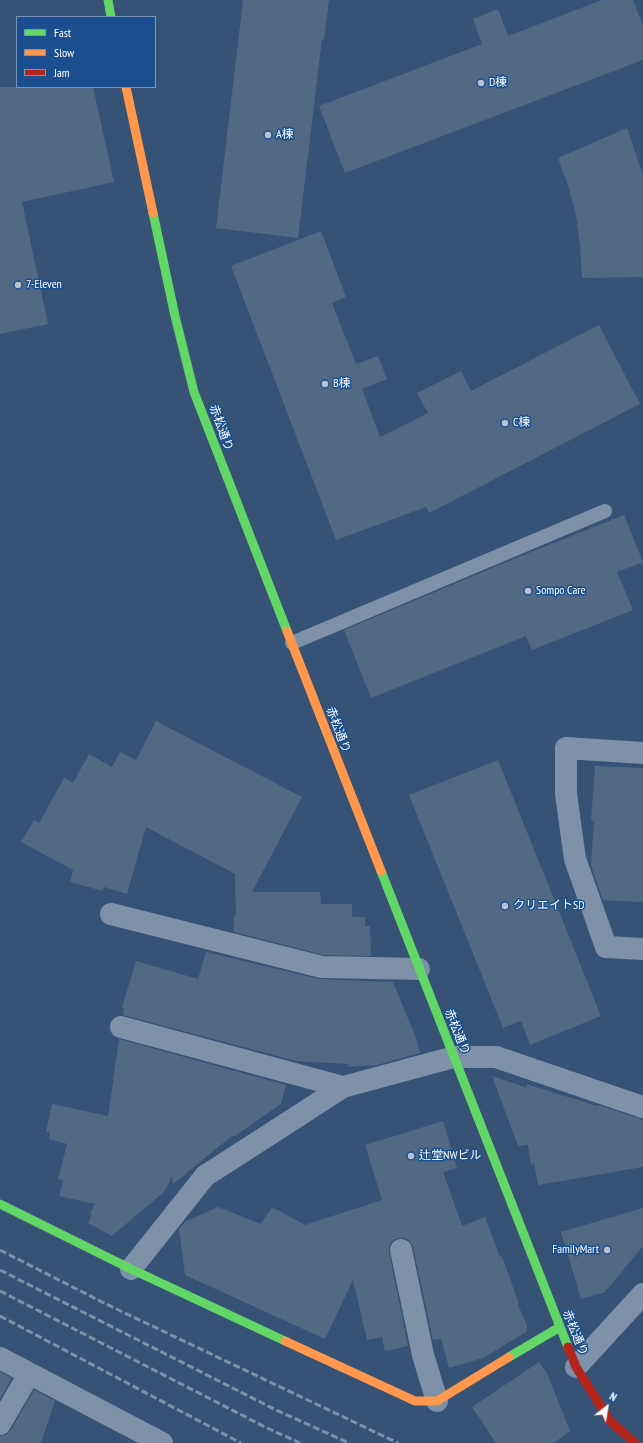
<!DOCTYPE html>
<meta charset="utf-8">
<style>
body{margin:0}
#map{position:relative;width:643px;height:1443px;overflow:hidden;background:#365274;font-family:"PT Sans Narrow",sans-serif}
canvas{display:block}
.legend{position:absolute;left:16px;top:16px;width:140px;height:72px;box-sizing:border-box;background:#1b4f8f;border:1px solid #7695bc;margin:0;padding:5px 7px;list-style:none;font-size:12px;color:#fff}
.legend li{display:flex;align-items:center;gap:8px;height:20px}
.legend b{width:20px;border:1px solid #7695bc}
.north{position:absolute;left:587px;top:1387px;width:40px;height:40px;-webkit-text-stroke:3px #1b4f8f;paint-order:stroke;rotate:31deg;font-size:11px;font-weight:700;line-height:16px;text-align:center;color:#fff}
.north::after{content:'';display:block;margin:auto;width:14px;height:18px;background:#fff;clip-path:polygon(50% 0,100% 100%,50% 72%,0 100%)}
</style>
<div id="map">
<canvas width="643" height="1443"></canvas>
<ul class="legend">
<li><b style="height:5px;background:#63d668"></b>Fast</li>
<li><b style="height:5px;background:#ff974d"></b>Slow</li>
<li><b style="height:5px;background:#b3261e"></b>Jam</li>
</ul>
<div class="north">N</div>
</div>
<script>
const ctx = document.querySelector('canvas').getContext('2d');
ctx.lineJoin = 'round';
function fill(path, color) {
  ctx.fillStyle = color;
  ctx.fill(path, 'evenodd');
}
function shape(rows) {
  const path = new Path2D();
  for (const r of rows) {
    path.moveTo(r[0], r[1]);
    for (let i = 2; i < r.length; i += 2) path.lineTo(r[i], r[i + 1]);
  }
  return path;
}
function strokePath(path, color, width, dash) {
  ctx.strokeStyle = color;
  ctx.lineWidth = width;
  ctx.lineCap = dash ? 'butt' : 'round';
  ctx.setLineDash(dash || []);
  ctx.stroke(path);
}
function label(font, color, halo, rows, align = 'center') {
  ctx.font = font + ' "PT Sans Narrow","Noto Sans JP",sans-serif';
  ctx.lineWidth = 3;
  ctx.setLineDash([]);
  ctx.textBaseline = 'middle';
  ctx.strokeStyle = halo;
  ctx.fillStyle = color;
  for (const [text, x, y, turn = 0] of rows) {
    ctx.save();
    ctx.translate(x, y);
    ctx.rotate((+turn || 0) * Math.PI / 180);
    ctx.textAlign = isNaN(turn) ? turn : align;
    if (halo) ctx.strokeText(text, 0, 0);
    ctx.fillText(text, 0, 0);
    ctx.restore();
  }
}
const building = shape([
 [243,0,329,0,324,40,322,39,298,238,216,228],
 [602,0,633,0,643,26,643,60,345,173,319,106,482,44,473,19,498,9,508,36],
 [0,87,93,87,114,182,22,202,48,324,0,334],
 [627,128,643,175,643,277,582,278,580,245,576,216,569,188,558,158],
 [321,231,346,297,332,303,356,364,378,356,387,379,362,389,380,437,428,413,417,393,461,371,471,391,599,325,640,404,429,513,426,507,336,540,231,266],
 [624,515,643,562,617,572,633,610,532,650,526,636,371,698,344,630,526,554],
 [156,721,302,797,252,892,320,892,321,904,352,904,352,917,365,917,365,926,370,926,371,956,324,955,234,932,234,915,236,915,235,874,146,827,127,894,104,887,103,891,70,882,73,870,21,842,34,820,39,823,64,778,73,783,89,754,112,767,120,752,136,760],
 [498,760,601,1016,530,1045,521,1021,503,1028,409,795],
 [595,766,643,768,643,902,603,900,591,866,594,821,591,821],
 [206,952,319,979,393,982,416,1038,420,1053,377,1065,348,1067,349,1064,296,1061,123,1015,124,1008,122,1007,136,961,198,979],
 [119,1039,286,1085,281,1104,235,1136,232,1136,173,1184,172,1177,164,1192,112,1236,88,1223,92,1215,90,1213,95,1204,59,1196,63,1180,58,1179,67,1144,49,1139,50,1133,46,1132,52,1104,108,1116],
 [492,1076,527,1088,526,1084,597,1106,598,1105,643,1120,643,1167,538,1185,534,1163,531,1164,528,1145,518,1146],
 [443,1121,457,1168,443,1172,462,1226,485,1217,500,1257,502,1256,519,1304,518,1305,527,1325,526,1332,483,1358,449,1368,441,1339,433,1340,413,1247,410,1241,405,1238,398,1238,392,1241,389,1246,389,1252,408,1346,385,1351,382,1337,367,1340,353,1280,325,1339,185,1275,179,1229,186,1221,218,1207,261,1224,272,1207,305,1225,382,1200,365,1145],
 [643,1208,643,1246,605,1292,581,1299,561,1232],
 [539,1362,547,1373,570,1431,554,1443,496,1443,472,1407],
 [0,1372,12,1378,0,1399],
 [34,1390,55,1401,41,1443,0,1443,0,1436,6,1435,11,1430]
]);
const lane = shape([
 [292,643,605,511]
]);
const street = shape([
 [643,753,566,748,566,794,575,859,606,947,643,949],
 [111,914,322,967,419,969],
 [121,1027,343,1087],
 [401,1250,423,1355,437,1401],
 [131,1269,205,1176,343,1087,454,1057,496,1057,643,1107],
 [0,1358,162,1443],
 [576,1367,643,1294],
 [0,1424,29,1374]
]);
const fast = shape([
 [108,0,111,17],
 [153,213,175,316,194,392,287,631],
 [381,871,568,1347],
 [0,1204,131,1269,285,1341],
 [509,1357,560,1327]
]);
const slow = shape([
 [126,87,153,213],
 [287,631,381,871],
 [285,1341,415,1401,437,1401,509,1357]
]);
const jam = shape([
 [568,1347,576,1367,610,1421,635,1443]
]);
const rail = shape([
 [0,1250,106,1304,398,1443],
 [0,1270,276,1410,349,1443],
 [0,1291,267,1428,300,1443],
 [0,1316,241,1443]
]);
const markers = [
 [481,83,4,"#b9c2ce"],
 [268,135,4,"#b9c2ce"],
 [18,285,4,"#b9c2ce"],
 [325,384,4,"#b9c2ce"],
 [505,423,4,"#b9c2ce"],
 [528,591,4,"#b9c2ce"],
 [505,906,4,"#b9c2ce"],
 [411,1156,4,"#b9c2ce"],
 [607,1250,4,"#b9c2ce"]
];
const poiNames = [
 ["D棟",489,83],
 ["A棟",276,135],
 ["7-Eleven",26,285],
 ["B棟",333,384],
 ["C棟",513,423],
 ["Sompo Care",536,591],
 ["クリエイトSD",513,906],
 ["辻堂NWビル",419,1156],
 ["FamilyMart",599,1250,"right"]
];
const streetNames = [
 ["赤松通り",221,428,70],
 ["赤松通り",338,730,69],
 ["赤松通り",457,1032,68],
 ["赤松通り",575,1333,68]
];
fill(building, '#526984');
strokePath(lane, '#7d92a8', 14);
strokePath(street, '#7d92a8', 22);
strokePath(fast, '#63d668', 9);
strokePath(slow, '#ff974d', 9);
strokePath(jam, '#b3261e', 9);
strokePath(rail, '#7e92a7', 3, [7, 3]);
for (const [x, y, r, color] of markers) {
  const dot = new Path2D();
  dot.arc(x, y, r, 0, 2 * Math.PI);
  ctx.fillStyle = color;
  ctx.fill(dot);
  strokePath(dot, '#1b4f8f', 1.5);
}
label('12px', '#fff', '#1b4f8f', poiNames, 'left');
label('12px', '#fff', '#1b4f8f', streetNames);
</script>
